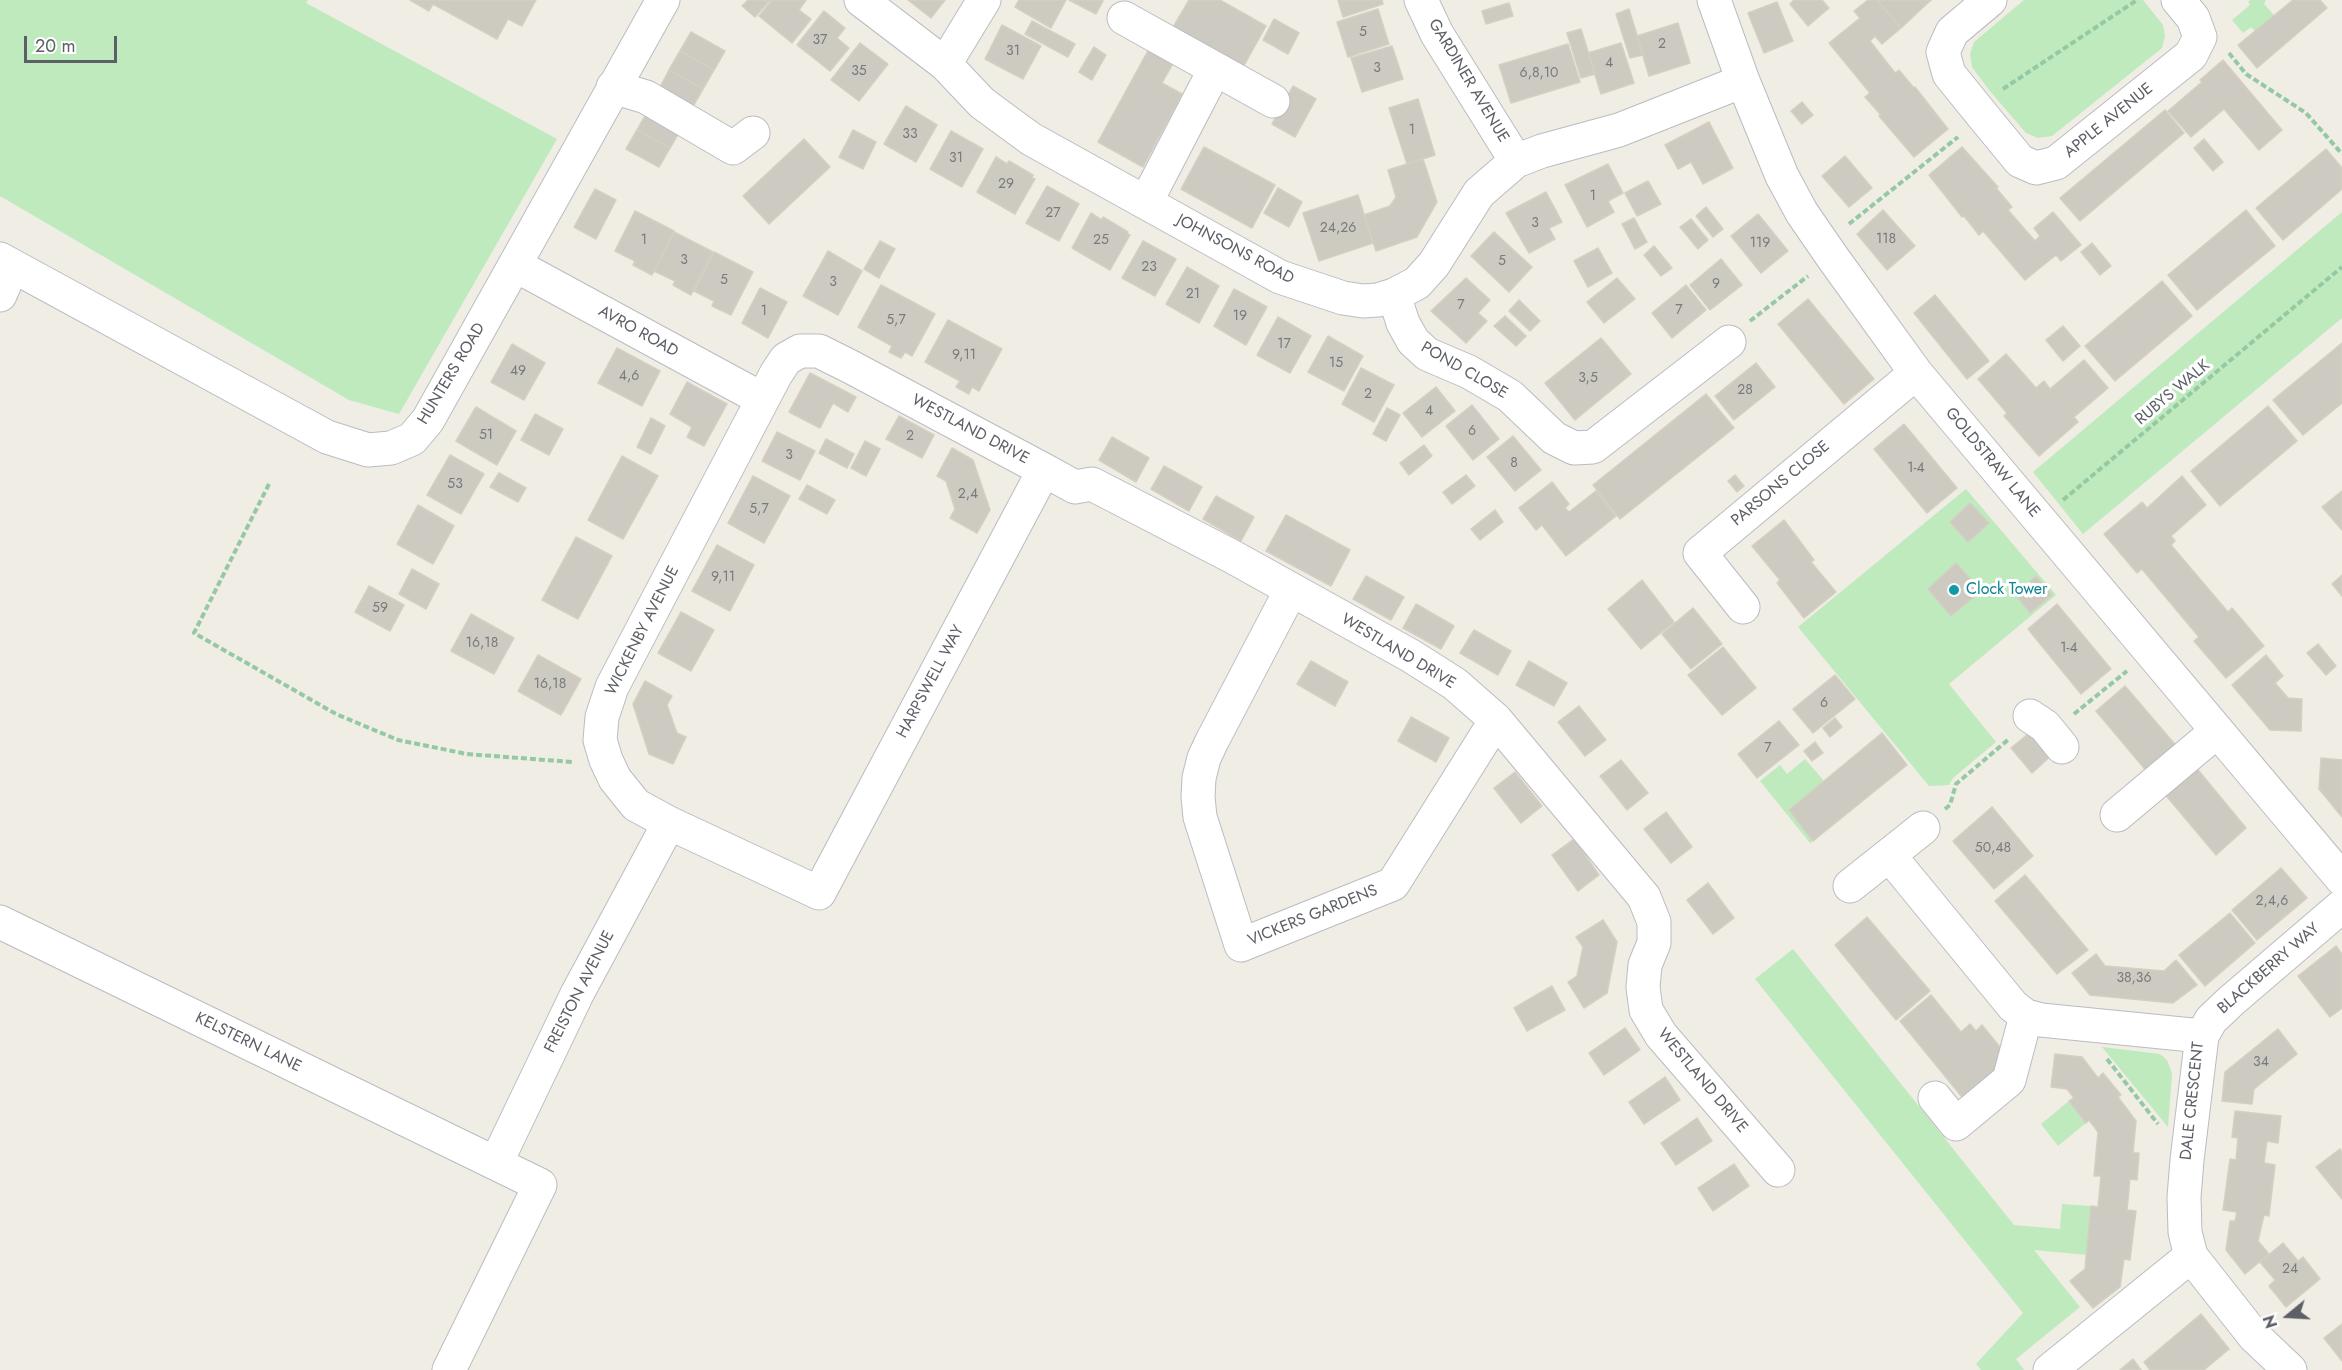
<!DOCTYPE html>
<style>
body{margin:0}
#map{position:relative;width:2342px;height:1370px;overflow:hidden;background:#f0ede4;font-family:Jost,sans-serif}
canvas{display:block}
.north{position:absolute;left:2258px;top:1286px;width:60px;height:60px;-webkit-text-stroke:4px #fff;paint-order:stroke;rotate:252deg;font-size:16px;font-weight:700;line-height:24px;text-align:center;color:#5c6066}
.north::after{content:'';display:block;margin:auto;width:21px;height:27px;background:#5c6066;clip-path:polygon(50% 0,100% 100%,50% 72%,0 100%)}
.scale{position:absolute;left:24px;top:36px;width:93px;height:27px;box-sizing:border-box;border:3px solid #5c6066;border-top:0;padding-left:8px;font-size:18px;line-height:21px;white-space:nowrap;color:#5c6066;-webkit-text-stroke:4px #fff;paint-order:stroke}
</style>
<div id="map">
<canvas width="2342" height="1370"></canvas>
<div class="north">N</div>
<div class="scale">20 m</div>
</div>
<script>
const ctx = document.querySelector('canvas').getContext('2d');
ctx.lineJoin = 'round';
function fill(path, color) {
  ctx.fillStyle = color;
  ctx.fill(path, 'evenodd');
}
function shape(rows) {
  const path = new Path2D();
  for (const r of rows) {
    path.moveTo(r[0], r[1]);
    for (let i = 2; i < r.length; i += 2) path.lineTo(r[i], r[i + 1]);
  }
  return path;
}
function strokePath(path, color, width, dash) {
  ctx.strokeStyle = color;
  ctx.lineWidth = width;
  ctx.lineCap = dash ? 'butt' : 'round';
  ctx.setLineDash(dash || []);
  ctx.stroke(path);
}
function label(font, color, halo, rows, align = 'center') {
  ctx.font = font + ' Jost,sans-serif';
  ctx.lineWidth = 6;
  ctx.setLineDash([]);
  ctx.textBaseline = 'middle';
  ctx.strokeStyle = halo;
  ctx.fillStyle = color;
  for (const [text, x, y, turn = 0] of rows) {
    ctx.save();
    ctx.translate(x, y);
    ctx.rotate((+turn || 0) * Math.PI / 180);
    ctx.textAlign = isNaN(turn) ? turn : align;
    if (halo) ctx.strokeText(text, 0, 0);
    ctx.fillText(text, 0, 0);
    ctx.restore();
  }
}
const green = shape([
 [0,0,308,0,306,3,557,139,399,414,349,400,0,196],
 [2024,0,2143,0,2163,25,2165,36,2162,48,2052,136,2038,138,2026,133,1989,90,1972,67,1970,54,1974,42],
 [2250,0,2266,0,2264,4,2274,15,2255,31,2251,27,2243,33,2232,20,2250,5,2248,2],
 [2342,212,2342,318,2083,534,2033,472],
 [1966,489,2056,595,1949,684,1996,742,1953,778,1949,785,1929,786,1798,627],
 [1805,759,1824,781,1789,810,1813,841,1810,843,1760,781,1780,765,1787,774],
 [1793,949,2014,1225,2060,1229,2062,1204,2091,1206,2087,1255,2034,1250,2080,1307,2016,1359,2024,1370,1981,1370,1976,1364,2023,1313,1755,979],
 [2102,1047,2160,1054,2167,1060,2172,1073,2168,1127],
 [2069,1101,2086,1123,2058,1146,2041,1124]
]);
const building = shape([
 [410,0,536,0,522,26,508,19,497,39,433,4,429,11,410,0],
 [748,0,770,0,755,17,742,6,748,0],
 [772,0,806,0,799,10,811,19,792,43,759,16,772,0],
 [908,0,945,0,931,18,908,0],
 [1019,0,1066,0,1051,28,1015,7,1019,0],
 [1069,0,1101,0,1103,1,1096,14,1069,0],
 [1189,0,1220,0,1266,26,1242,69,1172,29,1189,0],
 [1338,0,1382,0,1383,4,1343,17,1338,0],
 [1794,0,1822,0,1829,8,1808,26,1790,4,1794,0],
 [1868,0,1877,0,1901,28,1882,44,1875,36,1870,41,1895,73,1899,70,1914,88,1915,87,1948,129,1914,157,1879,116,1881,115,1865,97,1870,93,1829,43,1860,18,1854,11,1868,0],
 [1877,0,1931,0,1901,28,1877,0],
 [2293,0,2320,0,2327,8,2257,68,2238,45,2293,0],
 [1777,2,1793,41,1764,53,1748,13,1777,2],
 [1509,3,1513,16,1486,24,1482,11,1509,3],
 [1378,9,1389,44,1348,57,1337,22,1378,9],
 [1629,9,1643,55,1630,58,1616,14,1629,9],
 [824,11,845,28,837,38,849,48,830,71,797,45,824,11],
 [1274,19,1299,33,1288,54,1263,40,1274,19],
 [1032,21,1075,44,1068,57,1025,34,1032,21],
 [1678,23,1690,63,1649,76,1637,36,1678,23],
 [1002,25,1041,46,1023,79,985,59,1002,25],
 [1581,29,1595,74,1581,78,1567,33,1581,29],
 [691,32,725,51,714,70,680,51,691,32],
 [860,43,888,64,859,101,831,80,860,43],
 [1621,43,1634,83,1601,94,1588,53,1621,43],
 [1568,44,1580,82,1511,103,1499,65,1568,44],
 [1392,46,1403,79,1362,92,1351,58,1392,46],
 [1094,47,1106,55,1092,80,1079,72,1094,47],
 [1150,47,1175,60,1162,83,1182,94,1143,167,1098,142,1150,47],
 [680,51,714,70,703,89,669,70,680,51],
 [2223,60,2282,130,2259,150,2224,109,2191,137,2168,111,2202,82,2200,80,2223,60],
 [669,70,703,89,692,108,659,89,669,70],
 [1293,86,1316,99,1295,137,1272,124,1293,86],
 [1418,99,1435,155,1407,164,1389,108,1418,99],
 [1802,102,1813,115,1802,124,1791,111,1802,102],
 [906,106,937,125,916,162,884,144,906,106],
 [2165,110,2184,133,2080,221,2060,198,2165,110],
 [648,111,681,129,670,148,637,130,648,111],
 [1709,122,1733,168,1703,184,1691,162,1678,169,1665,145,1709,122],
 [637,130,670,148,659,167,626,149,637,130],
 [853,130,876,142,863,169,839,157,853,130],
 [951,131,983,149,962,187,930,169,951,131],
 [804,139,830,167,769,224,743,196,804,139],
 [2204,139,2223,162,2213,171,2194,148,2204,139],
 [1204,147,1275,185,1252,228,1181,189,1204,147],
 [1962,147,1998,187,1996,188,2012,207,2008,210,2035,241,2040,236,2034,228,2053,212,2081,245,2061,261,2056,255,2025,280,1983,231,1979,235,1964,216,1962,217,1929,175,1962,147],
 [2326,149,2342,168,2342,189,2283,240,2256,208,2326,149],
 [1845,156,1872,188,1849,207,1822,176,1845,156],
 [996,157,1007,164,1009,161,1033,175,1032,178,1035,179,1015,214,977,192,996,157],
 [1423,159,1437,202,1417,237,1376,251,1364,215,1390,206,1396,197,1388,170,1423,159],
 [1608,164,1623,193,1608,201,1614,212,1587,227,1565,185,1608,164],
 [1648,181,1661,204,1637,216,1625,193,1648,181],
 [1047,186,1079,204,1059,241,1026,223,1047,186],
 [1278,188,1302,202,1289,227,1264,213,1278,188],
 [595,189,616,200,596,239,574,227,595,189],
 [1546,192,1562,222,1549,228,1555,239,1529,253,1506,213,1546,192],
 [1358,195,1373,243,1319,261,1303,213,1358,195],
 [1706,207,1723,229,1713,237,1696,216,1706,207],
 [1883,210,1915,246,1887,270,1857,234,1883,210],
 [2246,210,2275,246,2197,310,2168,275,2246,210],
 [635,211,674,231,652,275,633,265,635,261,615,251,635,211],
 [1091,213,1102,220,1103,217,1128,232,1127,234,1130,235,1110,270,1072,248,1091,213],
 [1758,214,1788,251,1761,273,1731,236,1758,214],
 [1634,218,1647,242,1635,249,1622,224,1634,218],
 [1691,219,1708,240,1698,249,1680,227,1691,219],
 [674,232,713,252,691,295,673,285,675,281,654,271,674,232],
 [1494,232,1532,267,1509,292,1471,256,1494,232],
 [880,241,895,249,879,278,864,269,880,241],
 [1143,241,1176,259,1155,296,1122,278,1143,241],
 [2092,243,2111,266,2100,275,2081,252,2092,243],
 [1654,246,1672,268,1661,276,1644,255,1654,246],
 [1598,248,1612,273,1588,287,1574,261,1598,248],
 [828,251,862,271,838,315,803,296,828,251],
 [714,252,753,272,731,315,712,306,714,301,694,291,714,252],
 [1721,259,1742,285,1710,310,1690,285,1721,259],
 [1187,267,1219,286,1199,323,1166,304,1187,267],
 [1466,278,1490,300,1478,313,1487,321,1466,343,1431,311,1466,278],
 [1617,278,1635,299,1604,323,1587,302,1617,278],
 [2162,281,2192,316,2115,381,2085,346,2162,281],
 [881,285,935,314,912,356,905,352,901,358,889,352,892,346,858,327,881,285],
 [1686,285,1706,310,1672,338,1652,313,1686,285],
 [760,288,787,302,768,338,742,323,760,288],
 [1234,289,1267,307,1246,345,1214,326,1234,289],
 [1935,295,1989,361,1967,379,1914,313,1935,295],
 [1808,299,1874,379,1844,404,1778,324,1808,299],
 [1519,300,1540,321,1530,331,1509,311,1519,300],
 [1505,316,1526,336,1516,346,1494,326,1505,316],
 [1278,317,1311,336,1290,373,1257,355,1278,317],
 [948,320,1002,349,979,391,972,387,969,394,956,387,960,381,925,362,948,320],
 [2063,326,2080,346,2063,361,2046,340,2063,326],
 [1328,336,1363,356,1344,391,1308,372,1328,336],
 [1601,338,1631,374,1575,420,1545,383,1601,338],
 [2342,343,2342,403,2303,435,2273,400,2342,343],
 [512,344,545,363,524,400,491,382,512,344],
 [617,348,660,371,642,406,598,383,617,348],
 [2006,354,2036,388,2044,381,2050,389,2084,360,2108,388,2074,417,2078,422,2039,456,2004,416,2007,413,1978,379,2006,354],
 [1756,363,1775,387,1734,420,1715,396,1756,363],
 [1361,368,1394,385,1374,422,1342,404,1361,368],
 [810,373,856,397,848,412,833,403,820,428,789,412,810,373],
 [687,382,727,404,704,446,687,437,692,427,670,414,687,382],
 [1436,387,1455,411,1422,437,1403,413,1436,387],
 [1706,394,1734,428,1620,519,1593,485,1706,394],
 [1472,405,1499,439,1473,460,1446,426,1472,405],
 [2268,406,2297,441,2220,506,2191,471,2268,406],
 [476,407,516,431,497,465,456,441,476,407],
 [1387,408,1400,415,1386,441,1373,434,1387,408],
 [535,414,563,429,549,455,521,440,535,414],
 [899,416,934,435,922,458,886,439,899,416],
 [651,418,665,426,651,454,637,447,651,418],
 [1904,424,1957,488,1927,513,1874,449,1904,424],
 [777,432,815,451,800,480,762,461,777,432],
 [1513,436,1541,470,1515,491,1487,457,1513,436],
 [1112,437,1149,458,1136,482,1099,460,1112,437],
 [826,439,854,454,847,468,819,453,826,439],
 [865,441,880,449,866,476,851,468,865,441],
 [1424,445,1432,456,1409,475,1400,463,1424,445],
 [952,448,973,460,990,510,977,533,950,518,955,509,946,481,937,476,952,448],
 [450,455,484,474,461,514,427,495,450,455],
 [622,456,658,476,623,539,588,520,622,456],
 [1164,466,1202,487,1189,511,1151,489,1164,466],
 [499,473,526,488,518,502,490,487,499,473],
 [1466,475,1475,486,1452,504,1443,492,1466,475],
 [1735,475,1744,486,1737,492,1728,481,1735,475],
 [753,476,790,496,764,543,728,523,753,476],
 [2182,476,2206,505,2171,536,2175,541,2171,545,2228,612,2232,608,2264,646,2226,678,2194,641,2199,637,2142,569,2137,573,2104,534,2142,502,2147,508,2182,476],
 [1552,482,1569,504,1565,508,1569,512,1596,491,1616,516,1566,556,1542,525,1536,530,1519,508,1552,482],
 [807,485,835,500,827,514,799,499,807,485],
 [2342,491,2342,530,2322,507,2342,491],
 [1216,496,1254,517,1241,541,1203,519,1216,496],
 [1970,503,1989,523,1968,542,1950,522,1970,503],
 [418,505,454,526,433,564,397,544,418,505],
 [1495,510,1503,522,1480,540,1471,529,1495,510],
 [1286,515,1350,550,1331,586,1266,551,1286,515],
 [1784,520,1814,560,1811,562,1836,592,1804,618,1777,583,1780,580,1752,546,1784,520],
 [576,537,612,556,578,619,542,600,576,537],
 [717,545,754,565,730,611,692,591,717,545],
 [1956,563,1981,591,1951,616,1928,589,1956,563],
 [412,569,439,584,426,609,399,594,412,569],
 [2342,575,2342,596,2332,584,2342,575],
 [1366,576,1404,597,1391,620,1353,599,1366,576],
 [2036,576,2052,595,2030,613,2015,594,2036,576],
 [1642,580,1674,622,1641,649,1608,609,1642,580],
 [369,586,404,605,390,631,355,612,369,586],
 [1416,604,1454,626,1441,649,1403,628,1416,604],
 [2057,604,2111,669,2081,694,2028,629,2057,604],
 [1693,608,1722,644,1691,669,1662,634,1693,608],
 [681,612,714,630,691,671,658,653,681,612],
 [471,614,514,638,494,674,451,651,471,614],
 [1474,630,1511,651,1498,675,1460,653,1474,630],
 [2318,644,2336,666,2326,675,2307,653,2318,644],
 [1723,647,1756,688,1722,715,1688,675,1723,647],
 [538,655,581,679,561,715,518,691,538,655],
 [2266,655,2283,676,2275,683,2288,698,2302,699,2301,731,2270,730,2232,685,2266,655],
 [1311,661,1348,682,1335,706,1297,684,1311,661],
 [1529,661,1567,683,1554,706,1516,685,1529,661],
 [1835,675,1855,699,1813,733,1793,709,1835,675],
 [645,681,672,696,667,705,677,733,686,737,673,764,649,754,633,704,645,681],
 [2125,686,2179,749,2149,774,2096,711,2125,686],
 [1579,706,1606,740,1585,756,1558,722,1579,706],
 [1411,717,1449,738,1436,762,1398,741,1411,717],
 [1835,718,1842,727,1830,737,1823,728,1835,718],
 [1779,721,1799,745,1757,778,1738,754,1779,721],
 [2033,730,2053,754,2032,773,2011,748,2033,730],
 [1882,733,1907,765,1813,841,1789,810,1882,733],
 [1815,742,1823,753,1812,761,1804,751,1815,742],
 [2321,758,2342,760,2342,817,2319,789,2321,758],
 [1621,760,1648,793,1627,810,1600,776,1621,760],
 [2194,765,2246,828,2216,855,2163,792,2194,765],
 [1515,772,1542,806,1521,823,1494,788,1515,772],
 [1992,807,2033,856,1994,889,1953,841,1992,807],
 [1666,812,1692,847,1671,863,1644,829,1666,812],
 [1574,839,1599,875,1578,891,1552,855,1574,839],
 [2281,868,2307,898,2257,940,2232,910,2281,868],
 [2025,875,2088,950,2057,974,1995,901,2025,875],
 [1708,883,1734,918,1713,934,1687,900,1708,883],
 [2230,913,2255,943,2205,986,2179,955,2230,913],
 [1867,917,1930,991,1896,1020,1835,945,1867,917],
 [1603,920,1617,942,1607,993,1584,1008,1568,982,1577,976,1583,947,1576,937,1603,920],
 [2336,946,2342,954,2342,1008,2330,1017,2298,976,2336,946],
 [2096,954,2105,966,2164,971,2176,960,2197,985,2173,1003,2090,995,2072,973,2096,954],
 [1552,986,1565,1010,1527,1031,1514,1008,1552,986],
 [1931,995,1961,1032,1970,1024,1976,1031,1982,1025,2004,1052,1998,1058,2003,1064,1962,1097,1900,1021,1931,995],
 [1625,1028,1640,1050,1604,1075,1589,1053,1625,1028],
 [2278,1029,2297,1054,2254,1089,2252,1104,2222,1101,2225,1072,2278,1029],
 [2055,1054,2082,1057,2098,1078,2103,1073,2121,1095,2118,1097,2136,1121,2133,1153,2139,1153,2137,1180,2130,1179,2127,1210,2136,1211,2130,1260,2124,1259,2120,1287,2093,1308,2070,1281,2085,1269,2091,1206,2098,1207,2101,1176,2094,1176,2098,1132,2089,1120,2086,1123,2069,1101,2074,1098,2067,1089,2051,1087,2055,1054],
 [1665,1077,1680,1100,1644,1124,1629,1102,1665,1077],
 [2235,1111,2281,1116,2278,1143,2267,1141,2264,1163,2275,1165,2269,1216,2264,1215,2258,1241,2269,1254,2245,1274,2226,1250,2230,1221,2235,1221,2237,1212,2223,1210,2230,1159,2236,1160,2238,1138,2232,1137,2235,1111],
 [1697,1118,1712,1141,1676,1165,1661,1143,1697,1118],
 [2340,1149,2342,1152,2342,1199,2316,1167,2340,1149],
 [1734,1164,1749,1186,1713,1211,1698,1188,1734,1164],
 [2283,1243,2298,1261,2303,1257,2320,1279,2286,1307,2269,1286,2275,1280,2260,1262,2283,1243],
 [2201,1314,2229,1349,2204,1370,2150,1370,2144,1362,2201,1314],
 [2342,1324,2342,1361,2324,1338,2342,1324],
 [2133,1359,2141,1370,2120,1370,2133,1359]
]);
const path = shape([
 [2229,53,2246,74,2306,113,2342,154],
 [2003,89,2137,0],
 [1849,224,1958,137],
 [1750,321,1808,276],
 [269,484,194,633,336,714,398,740,467,754,572,762],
 [2063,500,2342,267],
 [2074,714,2127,671],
 [1945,809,1950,805,1956,784,2009,739],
 [2107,1059,2158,1124]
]);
const minor = shape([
 [861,0,945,64,982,103,1031,139,1280,277,1343,298,1363,301,1378,300,1394,295,1417,283,1434,264,1479,193,1516,161,1542,151,1619,130,1743,81],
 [1421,0,1437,34,1516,161],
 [1714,0,1743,81,1782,176,1802,213,1833,258,1916,373,2342,879],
 [1990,0,1952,32,1943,52,1949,74,1983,116,2020,161,2036,168,2056,163,2191,55,2200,37,2193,18,2178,0],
 [1124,18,1273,101],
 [945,64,984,0],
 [613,87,646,97,733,148,753,133],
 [1146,202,1215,69],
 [0,259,327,437,368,450,391,448,412,439,428,420,663,0],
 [515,265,762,399],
 [0,295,12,267],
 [1394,295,1403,323,1413,341,1427,354,1469,372,1510,396,1554,438,1574,448,1593,447,1729,342],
 [1044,470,819,893,669,823,636,805,615,779,606,760,600,740,602,717,612,687,776,374,786,359,800,351,819,351,851,367,1044,470,1075,487,1092,484,1233,557,1411,656,1455,684,1496,720,1644,897,1654,922,1654,943,1645,965,1643,987,1646,1010,1661,1035,1778,1170],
 [1291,590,1212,741,1204,758,1199,778,1198,797,1200,817,1241,945,1393,884,1496,720],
 [1743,607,1700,553,1916,373],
 [2030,716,2045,726,2062,747],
 [2117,815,2216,732],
 [1889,855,2013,1006,2026,1016,2041,1020,2202,1036],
 [1850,886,1923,828],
 [0,922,540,1185,449,1370],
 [1935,1098,1956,1124,2009,1080,2026,1016],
 [496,1163,577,994,669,823],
 [2050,1370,2191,1256],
 [2290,1370,2254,1336,2191,1256,2185,1232,2184,1197,2187,1160,2202,1036,2211,1020,2231,1001,2342,906]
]);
const markers = [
 [1954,590,6,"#0f9aa8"]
];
const numberNames = [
 ["5",1363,33],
 ["37",820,41],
 ["2",1662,45],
 ["31",1013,52],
 ["4",1609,64],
 ["3",1377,69],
 ["35",859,72],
 ["6,8,10",1539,74],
 ["1",1412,131],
 ["33",910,135],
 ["31",956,159],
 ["29",1006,185],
 ["1",1593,197],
 ["27",1053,214],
 ["3",1535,224],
 ["24,26",1338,229],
 ["118",1886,240],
 ["1",644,241],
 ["25",1101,241],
 ["119",1760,244],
 ["3",684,261],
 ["5",1502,262],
 ["23",1149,268],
 ["5",724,281],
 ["3",833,283],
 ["9",1716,285],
 ["21",1193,295],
 ["7",1461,306],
 ["7",1679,311],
 ["1",764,312],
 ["19",1240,317],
 ["5,7",896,321],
 ["17",1284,345],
 ["9,11",964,356],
 ["15",1336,364],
 ["49",518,372],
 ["4,6",629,377],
 ["3,5",1588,379],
 ["28",1745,391],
 ["2",1368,395],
 ["4",1429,412],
 ["6",1472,432],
 ["51",486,436],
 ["2",910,437],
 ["3",789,456],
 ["8",1514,464],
 ["1-4",1916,469],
 ["53",455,485],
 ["2,4",968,495],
 ["5,7",759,510],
 ["9,11",723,578],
 ["59",380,609],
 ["16,18",482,644],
 ["1-4",2069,649],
 ["16,18",550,685],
 ["6",1824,704],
 ["7",1768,749],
 ["50,48",1993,849],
 ["2,4,6",2272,902],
 ["38,36",2134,979],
 ["34",2261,1063],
 ["24",2290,1270]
];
const streetNames = [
 ["GARDINER AVENUE",1468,81,59],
 ["APPLE AVENUE",2109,121,-39],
 ["JOHNSONS ROAD",1235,250,28],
 ["AVRO ROAD",638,332,29],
 ["POND CLOSE",1464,371,30],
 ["HUNTERS ROAD",452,374,-59],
 ["RUBYS WALK",2173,393,-40],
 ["WESTLAND DRIVE",970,430,28],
 ["GOLDSTRAW LANE",1992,463,50],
 ["PARSONS CLOSE",1781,484,-40],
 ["WICKENBY AVENUE",643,631,-63],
 ["WESTLAND DRIVE",1398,652,31],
 ["HARPSWELL WAY",931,682,-62],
 ["VICKERS GARDENS",1313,916,-22],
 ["BLACKBERRY WAY",2269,969,-41],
 ["FREISTON AVENUE",580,992,-63],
 ["KELSTERN LANE",248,1043,26],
 ["WESTLAND DRIVE",1702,1081,50],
 ["DALE CRESCENT",2193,1101,-84]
];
const cultureNames = [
 ["Clock Tower",1966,590]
];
fill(green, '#beeabe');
fill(building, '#cdcac2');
strokePath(building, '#d5cfc1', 1.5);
strokePath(minor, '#b9bcc1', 35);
strokePath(path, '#94c9a4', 4, [6, 3]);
strokePath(minor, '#fff', 33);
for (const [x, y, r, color] of markers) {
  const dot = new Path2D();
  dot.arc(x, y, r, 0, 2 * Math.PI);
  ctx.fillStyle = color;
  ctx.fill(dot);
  strokePath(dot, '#fff', 2);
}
label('14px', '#787a7d', null, numberNames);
label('16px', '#5c6066', '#fff', streetNames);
label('16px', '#0d838f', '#fff', cultureNames, 'left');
</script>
